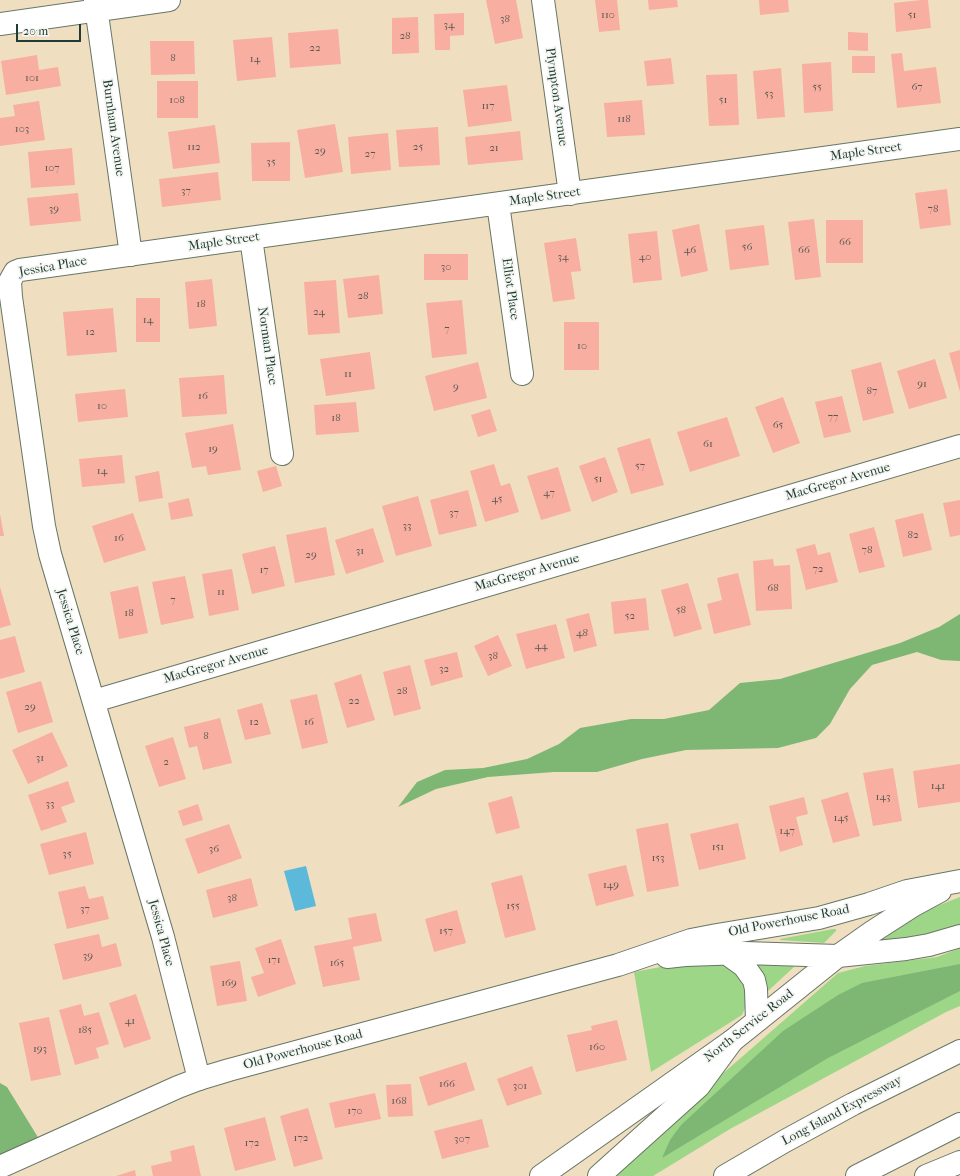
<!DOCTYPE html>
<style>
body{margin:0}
#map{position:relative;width:960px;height:1176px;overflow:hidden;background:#efdfc0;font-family:"IM FELL French Canon",serif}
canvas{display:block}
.scale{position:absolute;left:16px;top:24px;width:65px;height:18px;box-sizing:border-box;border:2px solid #1f3d34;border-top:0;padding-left:5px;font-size:12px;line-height:14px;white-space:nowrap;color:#1f3d34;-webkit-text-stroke:3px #f6f6f2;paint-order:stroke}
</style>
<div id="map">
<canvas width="960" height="1176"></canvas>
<div class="scale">20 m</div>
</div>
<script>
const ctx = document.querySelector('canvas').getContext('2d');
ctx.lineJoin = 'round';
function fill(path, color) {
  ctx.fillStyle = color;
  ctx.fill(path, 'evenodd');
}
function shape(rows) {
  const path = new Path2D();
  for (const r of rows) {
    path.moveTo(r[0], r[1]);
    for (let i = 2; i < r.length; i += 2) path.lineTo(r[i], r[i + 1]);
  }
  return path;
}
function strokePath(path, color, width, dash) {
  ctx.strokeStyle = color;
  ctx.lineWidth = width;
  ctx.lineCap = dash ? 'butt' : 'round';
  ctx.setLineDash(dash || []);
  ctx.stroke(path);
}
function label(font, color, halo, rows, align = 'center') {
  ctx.font = font + ' "IM FELL French Canon",serif';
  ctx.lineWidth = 3.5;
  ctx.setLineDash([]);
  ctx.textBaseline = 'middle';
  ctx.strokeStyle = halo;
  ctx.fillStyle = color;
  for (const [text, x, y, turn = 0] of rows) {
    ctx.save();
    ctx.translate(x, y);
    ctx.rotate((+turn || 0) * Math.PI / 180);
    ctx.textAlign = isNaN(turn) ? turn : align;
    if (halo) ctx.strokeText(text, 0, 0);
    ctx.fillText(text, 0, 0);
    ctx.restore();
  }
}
const green = shape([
 [960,897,960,924,946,930,888,941,883,940,884,935,932,908],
 [833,929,836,929,836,931,824,943,780,940,780,939],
 [960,948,960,1006,946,1012,730,1129,653,1176,614,1176,656,1132,838,973,865,966,937,957],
 [728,962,742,971,748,1001,742,1015,651,1072,634,972,681,963],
 [757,965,792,966,794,967,768,991,764,991]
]);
const forest = shape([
 [960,614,960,661,941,660,917,652,872,665,850,689,830,724,816,738,778,748,686,750,642,759,597,772,554,772,488,777,436,789,398,807,417,782,445,770,483,768,527,759,559,744,580,728,631,719,664,719,709,710,740,683,780,679,900,643,939,627],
 [960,964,960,991,828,1058,662,1158,670,1140,681,1125,783,1031,838,995,862,983],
 [0,1083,7,1087,44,1147,0,1167]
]);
const water = shape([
 [306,866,316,906,295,911,284,871]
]);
const building = shape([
 [486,0,516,0,523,38,495,44],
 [595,0,617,0,620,30,599,32],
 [648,0,677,0,678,7,649,10],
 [759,0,788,0,789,12,760,15],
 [921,0,928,0,931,28,896,32,894,3],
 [464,13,464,35,450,36,450,50,435,50,434,14],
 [418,17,419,53,392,54,392,18],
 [338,29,341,64,290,68,288,33],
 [848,32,868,33,868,51,848,50],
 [272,37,276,77,237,81,233,40],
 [150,41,194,41,195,74,151,75],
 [902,53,904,71,936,67,941,103,897,108,891,54],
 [37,55,39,70,58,67,61,86,6,95,1,61],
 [852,56,875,56,875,73,852,73],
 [671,58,674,84,647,86,644,61],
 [831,62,833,111,804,113,802,64],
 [781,68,785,117,757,119,753,71],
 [737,74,739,125,709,126,706,75],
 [157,81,198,81,198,118,157,118],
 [507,85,512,121,468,127,463,90],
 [642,100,645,135,607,137,604,103],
 [39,101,45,140,0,146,0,118,15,116,13,105],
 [335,124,343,172,305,178,297,130],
 [215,125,220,163,173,169,168,132],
 [438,127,440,165,399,167,396,130],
 [520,131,523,160,468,165,465,137],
 [388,133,391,170,351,174,348,137],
 [290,142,290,181,252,181,251,143],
 [72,148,75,185,31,188,28,152],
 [218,172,221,200,162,207,159,179],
 [947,189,951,225,920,229,915,193],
 [78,193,81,221,30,226,27,198],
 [814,219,821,277,795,280,788,222],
 [826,220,863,220,863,263,826,263],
 [699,224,708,271,681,277,672,230],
 [764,225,769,265,730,270,725,230],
 [657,231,662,280,633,283,628,234],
 [576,238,581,271,571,272,575,299,553,302,544,243],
 [424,254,468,254,468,280,424,280],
 [379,275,383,314,348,318,343,279],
 [212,279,217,326,189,329,185,282],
 [336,280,340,333,308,335,304,282],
 [136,298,160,298,160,342,136,342],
 [462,300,467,354,432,358,426,303],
 [113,308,117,352,67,356,63,312],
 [564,322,599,322,599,370,564,370],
 [960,350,960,392,949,353],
 [370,352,375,389,326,396,320,359],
 [935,359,947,398,909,409,897,371],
 [478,362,487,398,434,411,425,376],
 [881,362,894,413,863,421,851,370],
 [224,375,227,414,182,417,179,378],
 [125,389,128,417,78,422,75,394],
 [842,396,851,432,824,438,815,402],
 [783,397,800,443,773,453,755,407],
 [356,402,359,432,316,435,314,405],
 [490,409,497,431,478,437,471,415],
 [727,417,740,456,690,472,677,432],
 [233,424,241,470,208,475,206,466,192,468,185,433],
 [650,438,664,485,631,494,617,448],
 [122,455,125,483,82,487,79,459],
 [605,457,618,492,592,502,579,466],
 [494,464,501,486,510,483,519,512,485,522,470,471],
 [276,466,282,486,263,492,257,471],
 [558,467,571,511,541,520,527,476],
 [159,471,163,498,139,502,135,476],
 [468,490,477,526,439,535,430,500],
 [418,496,432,546,396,556,382,506],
 [189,498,193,516,171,520,168,503],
 [960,500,960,535,950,537,943,503],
 [133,513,146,550,104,563,92,526],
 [923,513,932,550,903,557,895,520],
 [0,514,4,536,0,536],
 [326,527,335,575,295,583,286,535],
 [874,527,885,567,859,573,849,534],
 [373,528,384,562,346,574,335,540],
 [815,544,818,555,830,552,838,582,806,590,796,549],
 [275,546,285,586,252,594,242,554],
 [773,559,774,566,790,565,792,609,756,611,753,561],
 [232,569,239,610,209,616,202,574],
 [738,573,751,625,714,634,707,604,722,600,717,578],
 [185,576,194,618,161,625,152,582],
 [688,583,702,629,674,637,661,590],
 [138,586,148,633,119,639,110,592],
 [0,587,11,625,0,628],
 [646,598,649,630,614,634,611,602],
 [589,613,597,646,574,652,566,619],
 [556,624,565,658,526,669,516,634],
 [498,635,512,666,488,676,474,646],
 [15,636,25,672,0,679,0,640],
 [457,652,463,677,431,686,424,660],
 [410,665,421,709,394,716,383,672],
 [361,674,375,720,347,728,334,683],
 [41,681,53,722,18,733,6,692],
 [317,694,328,743,302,749,290,700],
 [262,703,271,734,245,740,237,710],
 [220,718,232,763,203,770,197,746,189,748,184,727],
 [52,732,68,766,28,784,12,750],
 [173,737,186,779,159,787,145,746],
 [960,764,960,802,918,808,913,771],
 [893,768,902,821,873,826,863,773],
 [68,781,75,802,61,807,67,822,41,831,28,795],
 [848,792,860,836,833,843,821,800],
 [512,796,520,828,496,834,488,803],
 [804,797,808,814,796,817,803,845,780,852,769,806],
 [198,804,203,820,183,826,178,811],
 [668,823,679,886,647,892,636,829],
 [738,823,746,859,699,870,690,834],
 [229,824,242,858,198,874,185,839],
 [86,832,94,864,49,875,40,844],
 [626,865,634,896,596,906,588,874],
 [522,875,536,930,505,938,491,883],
 [251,878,258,906,213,918,206,890],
 [85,886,89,899,103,896,109,919,67,929,58,892],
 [457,910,466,943,434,952,425,919],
 [376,913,382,941,353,947,360,980,323,987,314,946,352,939,348,918],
 [99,934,102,947,116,943,122,966,63,980,54,944],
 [281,939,296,984,258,997,251,977,264,973,255,948],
 [240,961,247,1001,217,1006,210,966],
 [136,994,151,1039,124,1048,109,1003],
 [81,1004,84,1016,99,1012,109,1044,96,1048,99,1058,75,1065,59,1010],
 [49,1017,61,1075,31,1081,19,1023],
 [617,1020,627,1060,576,1072,567,1035,592,1030,591,1026],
 [466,1062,475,1090,428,1106,419,1077],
 [532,1066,542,1094,507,1106,497,1079],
 [411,1084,413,1116,388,1117,386,1085],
 [375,1093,381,1119,335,1128,329,1103],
 [308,1108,323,1159,294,1167,280,1116],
 [265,1117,276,1160,235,1171,224,1128],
 [482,1119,489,1147,442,1159,434,1131],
 [194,1145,201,1176,153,1176,151,1166,172,1161,170,1151],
 [135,1170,136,1176,116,1176]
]);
const street = shape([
 [95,0,131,255],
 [543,0,570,194],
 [0,24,169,0],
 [498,204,522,374],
 [251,238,282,454],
 [94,701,960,446],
 [199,1079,163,937,50,554,44,526,11,297,10,281,15,272,20,270,960,139]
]);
const secondary = shape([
 [726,953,744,966,754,980,756,989,757,1021],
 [667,957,685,955,744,953,838,956,906,949,929,945,960,936],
 [0,1167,178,1087,199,1079,229,1070,618,965,691,940,717,935,819,918,869,904,907,891,960,881],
 [541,1176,732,1041,838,956,872,932,914,905,940,891]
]);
const highway = shape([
 [599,1176,699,1086,732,1041],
 [725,1176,785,1141,853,1104,960,1051],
 [857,1176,960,1124],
 [926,1176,960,1162]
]);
const numberNames = [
 ["110",608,15],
 ["51",912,15],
 ["38",505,19],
 ["34",449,25],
 ["28",405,36],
 ["22",315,48],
 ["8",173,58],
 ["14",255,59],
 ["101",32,78],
 ["55",817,87],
 ["67",917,87],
 ["53",769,94],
 ["108",177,100],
 ["51",723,100],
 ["117",488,106],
 ["118",624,119],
 ["103",22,129],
 ["112",194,147],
 ["25",418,147],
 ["21",494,148],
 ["29",320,151],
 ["27",370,154],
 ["35",271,162],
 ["107",52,168],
 ["37",186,191],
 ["39",54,209],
 ["78",933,209],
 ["66",845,242],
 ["56",747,247],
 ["46",690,250],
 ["66",804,250],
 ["34",563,257],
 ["40",645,257],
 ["30",446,267],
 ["28",363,296],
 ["18",201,304],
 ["24",319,312],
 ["14",148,320],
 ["7",447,329],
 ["12",90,332],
 ["10",582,346],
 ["11",348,374],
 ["91",922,384],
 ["9",456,387],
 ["87",872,391],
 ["16",203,396],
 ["10",102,406],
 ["77",833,417],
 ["18",336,418],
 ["65",778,425],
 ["61",708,444],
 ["19",213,449],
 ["57",640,466],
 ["14",102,471],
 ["51",598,479],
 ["47",549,493],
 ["45",497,499],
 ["37",454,513],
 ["33",407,526],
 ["82",913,535],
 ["16",119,538],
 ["78",867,550],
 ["31",360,551],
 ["29",311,555],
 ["72",818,569],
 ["17",264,570],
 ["68",773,588],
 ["11",221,592],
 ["7",173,600],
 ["58",681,610],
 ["18",129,613],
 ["52",630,616],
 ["48",582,633],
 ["44",541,646],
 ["38",493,656],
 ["32",444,669],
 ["28",402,691],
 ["22",354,701],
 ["29",30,707],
 ["12",254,722],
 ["16",309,722],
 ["8",206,736],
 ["31",40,758],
 ["2",166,762],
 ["141",938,786],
 ["143",883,797],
 ["33",50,804],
 ["145",841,818],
 ["147",787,831],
 ["151",718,847],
 ["36",214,849],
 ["35",67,854],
 ["153",658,858],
 ["149",611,885],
 ["38",232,898],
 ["155",513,906],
 ["37",85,909],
 ["157",446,931],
 ["39",88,956],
 ["171",274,960],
 ["165",337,963],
 ["169",229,983],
 ["41",130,1021],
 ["185",85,1030],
 ["160",597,1047],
 ["193",40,1049],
 ["166",447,1084],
 ["301",520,1086],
 ["168",399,1101],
 ["170",355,1111],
 ["172",301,1138],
 ["307",462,1139],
 ["172",252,1143]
];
const streetNames = [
 ["Plympton Avenue",556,97,82],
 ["Burnham Avenue",113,128,82],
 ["Maple Street",866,152,-8],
 ["Maple Street",545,197,-8],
 ["Maple Street",224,242,-8],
 ["Jessica Place",53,267,-10],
 ["Elliot Place",510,289,82],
 ["Norman Place",267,346,82],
 ["MacGregor Avenue",838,482,-16],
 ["MacGregor Avenue",527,573,-16],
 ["Jessica Place",70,622,73],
 ["MacGregor Avenue",216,665,-16],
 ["Old Powerhouse Road",789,921,-11],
 ["Jessica Place",161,933,75],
 ["North Service Road",749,1026,-38],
 ["Old Powerhouse Road",303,1050,-15],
 ["Long Island Expressway",842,1111,-28]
];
fill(green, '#9ed688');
fill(forest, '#7eb774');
fill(water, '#5cb9da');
fill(building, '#f8aea1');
strokePath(street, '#687665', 24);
strokePath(secondary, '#687665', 24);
strokePath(highway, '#687665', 24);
strokePath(street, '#fff', 22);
strokePath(secondary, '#fff', 22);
strokePath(highway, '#fff', 22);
label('11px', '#55594f', null, numberNames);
label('13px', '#1f3d34', '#f6f6f2', streetNames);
</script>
